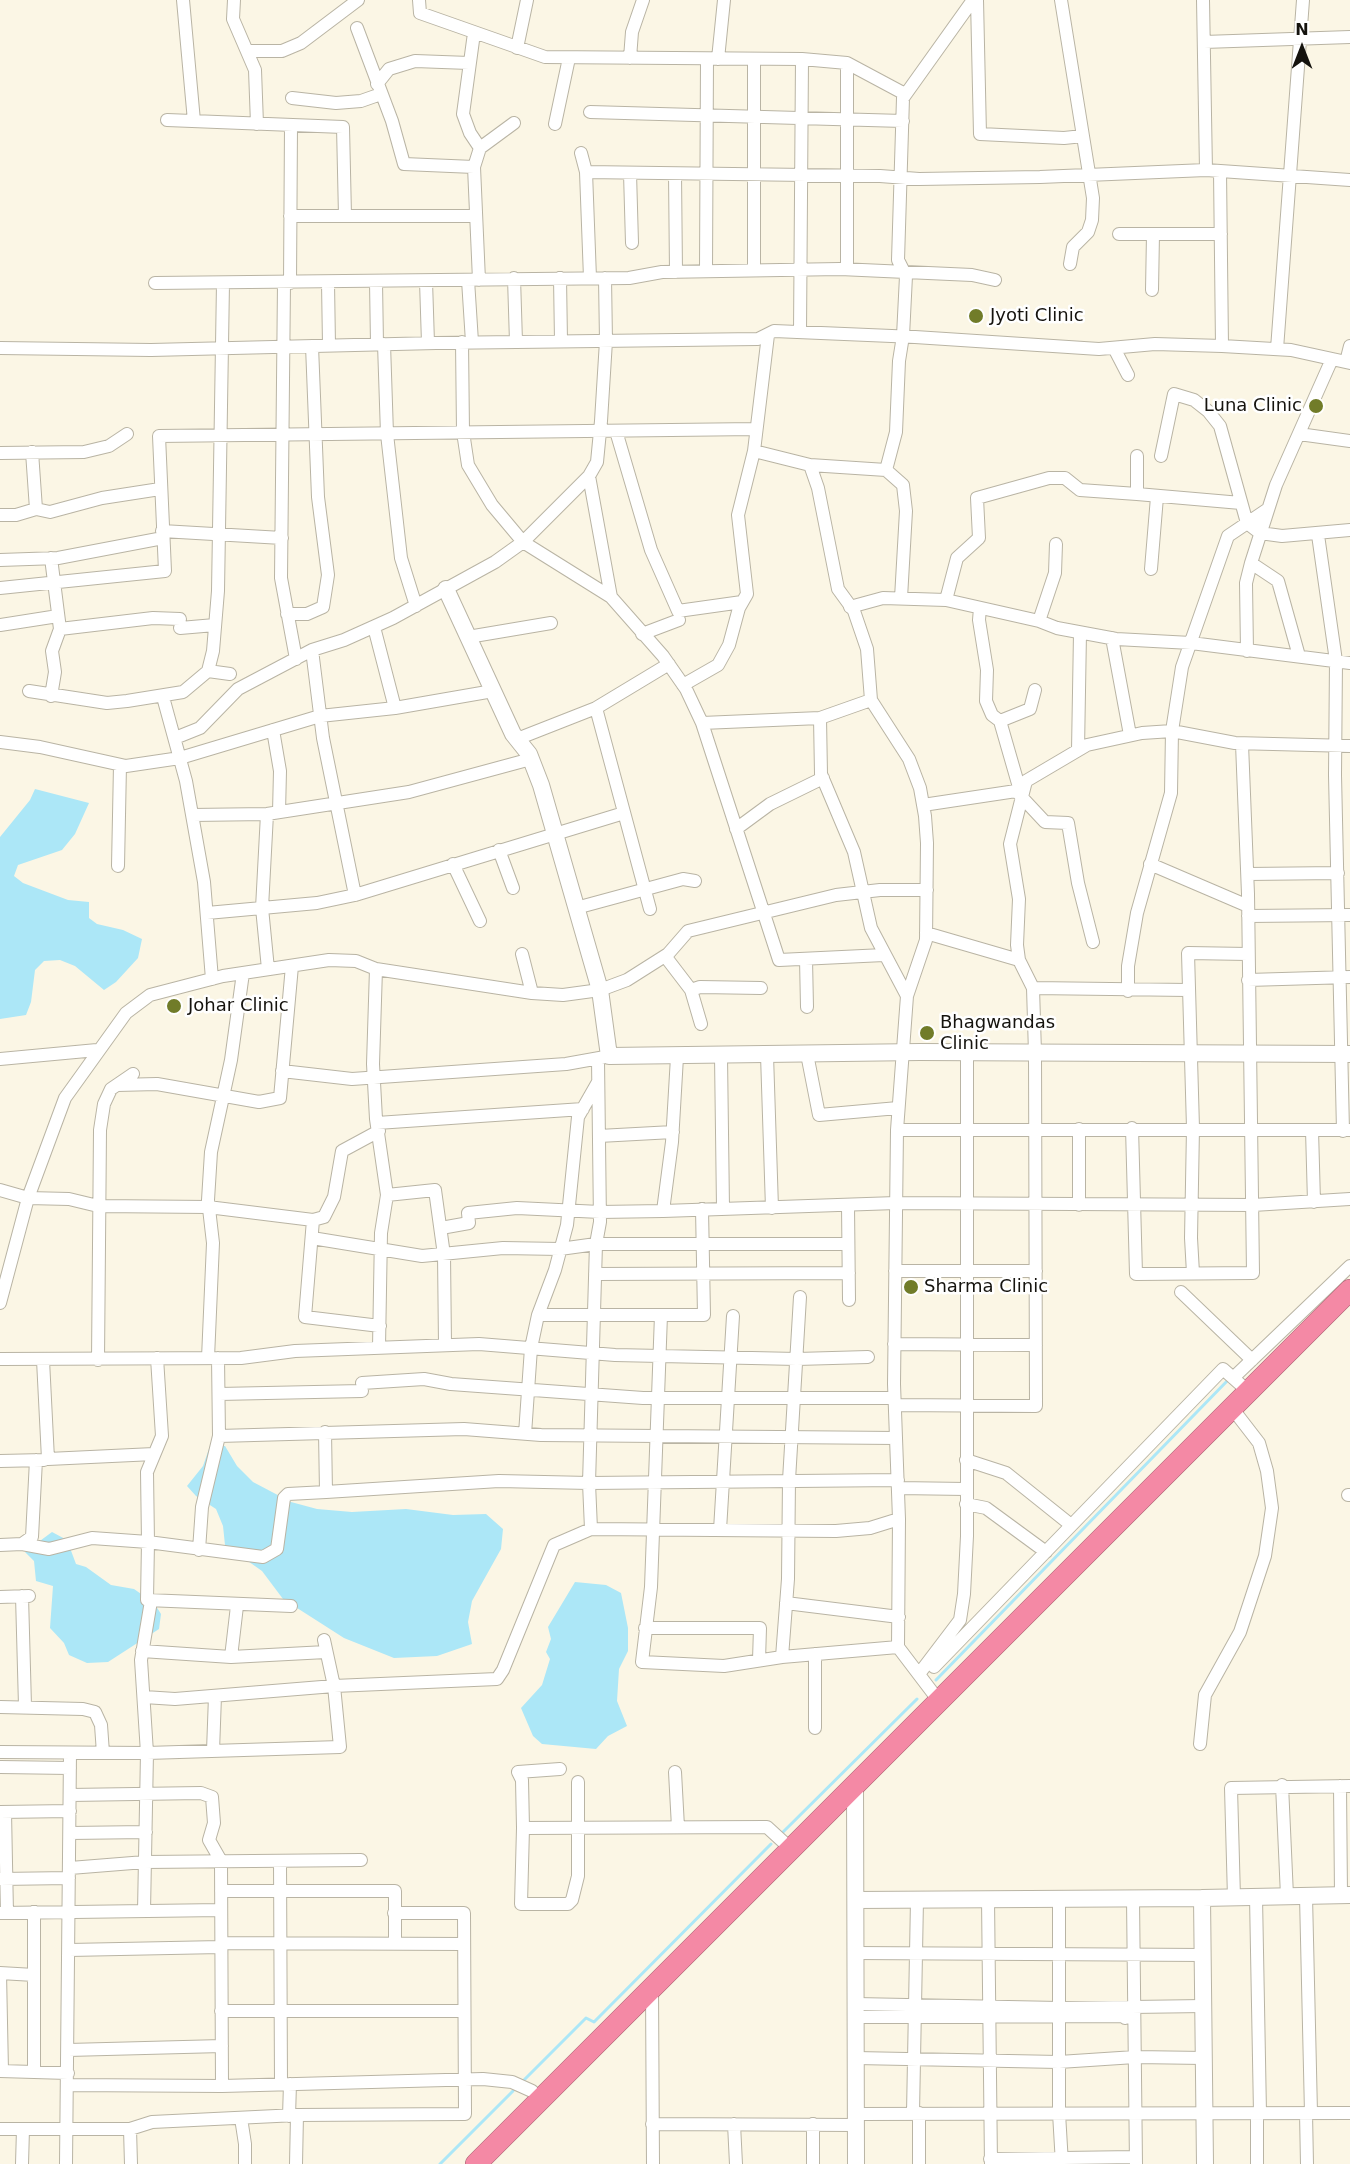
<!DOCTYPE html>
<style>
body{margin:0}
#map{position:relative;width:1350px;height:2164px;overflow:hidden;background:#fbf6e5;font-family:"DejaVu Sans",sans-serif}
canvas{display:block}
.north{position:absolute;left:1272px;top:18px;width:60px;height:60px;-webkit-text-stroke:4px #fff;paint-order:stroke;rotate:0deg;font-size:16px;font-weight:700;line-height:24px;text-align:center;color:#15130e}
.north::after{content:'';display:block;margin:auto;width:21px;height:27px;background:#15130e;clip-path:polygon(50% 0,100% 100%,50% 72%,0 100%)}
</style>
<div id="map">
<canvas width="1350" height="2164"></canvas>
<div class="north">N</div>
</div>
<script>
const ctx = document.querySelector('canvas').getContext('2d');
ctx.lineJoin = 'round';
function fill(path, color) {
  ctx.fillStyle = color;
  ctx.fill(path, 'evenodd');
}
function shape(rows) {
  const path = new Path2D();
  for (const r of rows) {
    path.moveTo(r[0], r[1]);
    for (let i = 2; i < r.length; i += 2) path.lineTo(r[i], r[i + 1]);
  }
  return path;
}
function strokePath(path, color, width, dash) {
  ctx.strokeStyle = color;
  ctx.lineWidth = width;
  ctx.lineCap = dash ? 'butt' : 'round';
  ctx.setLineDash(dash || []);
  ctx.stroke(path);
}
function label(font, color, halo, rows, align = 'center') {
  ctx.font = font + ' "DejaVu Sans",sans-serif';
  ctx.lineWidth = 5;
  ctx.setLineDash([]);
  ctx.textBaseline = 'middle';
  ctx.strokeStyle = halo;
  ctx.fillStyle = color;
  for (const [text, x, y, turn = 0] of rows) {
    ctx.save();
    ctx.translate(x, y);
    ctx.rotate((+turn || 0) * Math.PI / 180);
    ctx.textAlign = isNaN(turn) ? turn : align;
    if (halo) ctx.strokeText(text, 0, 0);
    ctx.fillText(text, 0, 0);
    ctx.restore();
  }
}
const water = shape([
 [35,789,89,803,75,834,62,850,18,865,14,876,23,883,68,900,89,902,89,918,97,924,123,930,142,939,138,958,116,982,104,990,75,966,60,960,44,961,35,970,31,1002,26,1015,0,1019,0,837,30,800],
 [210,1446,225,1446,237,1466,253,1482,291,1502,317,1509,352,1512,406,1509,453,1515,486,1514,503,1529,501,1549,472,1601,468,1622,472,1644,437,1656,394,1658,344,1638,283,1599,262,1571,225,1545,223,1526,216,1509,196,1496,187,1486,203,1466],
 [52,1532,67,1540,76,1564,86,1567,111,1585,134,1589,154,1603,161,1614,159,1629,108,1662,87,1663,69,1655,64,1643,50,1628,53,1586,36,1581,34,1561,25,1552],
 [575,1582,606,1585,621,1593,628,1628,628,1651,619,1669,617,1701,627,1726,608,1736,596,1749,542,1744,533,1736,521,1708,542,1685,550,1659,546,1652,551,1639,548,1627]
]);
const stream = shape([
 [936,1680,1230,1378],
 [780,1835,917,1699],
 [523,2081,586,2018,594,2022,771,1844],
 [440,2164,513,2091]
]);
const street = shape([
 [183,0,194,121],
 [234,0,233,19,255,70,257,124],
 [419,0,420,13,545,57,802,59,847,63,905,94],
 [977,0,980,134,1064,138,1083,136],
 [1061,0,1093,198,1092,220,1088,232,1073,247,1070,264],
 [1203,0,1206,170],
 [357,28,392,121,404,164,474,167],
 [474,33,463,114,470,133,480,148],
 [1204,42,1350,37],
 [517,48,527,0],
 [247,51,282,51,301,43,358,0],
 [630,58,632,32,643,0],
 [718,59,724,0],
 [377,84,389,69,415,61,469,63],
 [292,98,336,103,361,101,381,94],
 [590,112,903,121],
 [167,120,343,127,345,216],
 [555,124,569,58],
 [581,153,586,172,590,278],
 [1220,171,1222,346],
 [586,172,880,176,919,179,1040,177,1206,170,1350,180],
 [630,173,632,243],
 [675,174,676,272],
 [290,216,475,216],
 [1119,234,1221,234],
 [847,269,847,63],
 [754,270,754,59],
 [706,271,707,59],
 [514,278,516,342],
 [560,278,561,341],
 [605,278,606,341,601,421,597,462,589,476,611,597,663,656,686,689,702,723,779,960,884,955],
 [468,280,472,342],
 [479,280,474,167,480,148,514,123],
 [426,281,428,343],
 [376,282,377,344],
 [155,283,629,278,662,272,840,269,972,275,995,280],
 [284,283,281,578,296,659],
 [290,283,291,126],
 [328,283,329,345],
 [1152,290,1153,234],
 [800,332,802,59],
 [462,342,463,432,468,465,492,505,523,542,611,597],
 [384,344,387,434,401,558,416,606],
 [0,348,151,350,436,343,758,339,774,331,915,337,1099,349,1155,344,1222,346,1291,350,1350,363],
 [1114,348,1128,375],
 [1277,349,1303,0],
 [1346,362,1350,346],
 [616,431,651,550,678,611,742,602],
 [1299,434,1350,441],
 [754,451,810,465,818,488,838,589,854,611,867,649,871,700,909,759,920,788,925,816,927,843,926,940,907,996,897,1130,894,1384,899,1519,898,1647,939,1701],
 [0,453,84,452,109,446,127,434],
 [1137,456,1137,494,1241,503],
 [1161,456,1174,394,1194,400,1208,411,1220,426,1247,523,1260,533,1282,536,1350,530],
 [810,465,886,470,903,485,906,511,901,598],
 [886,470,896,432,899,361,903,336,906,276,898,260,903,98,973,0],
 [36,509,50,512,102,498,160,489],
 [0,515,16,515,36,509,32,452],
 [162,531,282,538],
 [1318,535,1336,661,1335,775,1343,1131],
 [1056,544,1055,573,1039,621,1057,628,1116,639,1191,643,1350,663],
 [51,558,60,629,153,618,180,619],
 [0,560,58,558,163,538],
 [1251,563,1278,581,1299,656],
 [1151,569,1157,497],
 [0,588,165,571,159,436,756,429],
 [946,600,957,558,979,538,977,498,1049,478,1065,478,1080,490,1137,494],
 [850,607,883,598,946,600,1039,621],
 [980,608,979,620,987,670,986,701,992,715,1000,721],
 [287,614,307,614,323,607,328,575,318,497,312,346],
 [0,625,58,616],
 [374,627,395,708,493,691],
 [180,628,215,625],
 [642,634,679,620],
 [468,637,551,623],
 [1112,638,1130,735],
 [312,650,323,738,355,895],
 [1247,651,1246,583,1251,563,1276,485,1332,359],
 [208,671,230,674],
 [683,685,718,665,729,645,739,608,747,594,738,515,754,451,768,335],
 [29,691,107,703,127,701,183,692,208,671,213,651,218,591,223,283],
 [51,696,55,672,52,651,60,629],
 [163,697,186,781,204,882,212,979],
 [596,708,650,909],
 [820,718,821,774,854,852,871,928,907,996],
 [702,723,820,718,871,700],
 [273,730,280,771,279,812],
 [175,738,200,728,238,689,312,650,344,640,393,618,495,562,523,542,589,476],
 [517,739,596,708,669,664],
 [0,742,40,747,126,766,180,758,320,716,395,708],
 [1078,750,1080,633],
 [1021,794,1000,721,1030,709,1035,690],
 [923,805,1016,791,1045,822,1068,823,1078,883,1093,942],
 [267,814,262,908,268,969],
 [192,815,267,814,409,792,531,759],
 [736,829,770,804,823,778],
 [499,850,513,888],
 [453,864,480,921],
 [1150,864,1248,906],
 [118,866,120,765],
 [1248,874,1338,873],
 [576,908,683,879,695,881],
 [207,913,317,903,355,895,624,813],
 [1248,916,1350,915],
 [926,933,1019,960],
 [522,954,532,993],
 [665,956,691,990,700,987,761,988],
 [806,959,807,1007],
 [376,969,373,1064,376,1119,387,1195,381,1233,379,1347],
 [1248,980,1350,977],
 [1033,988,1188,990],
 [691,990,701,1024],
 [1128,991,1128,966,1137,913,1171,793,1172,731,1182,667,1228,536,1268,509],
 [807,1054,819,1115,898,1108],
 [767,1055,772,1208],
 [721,1056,723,1208],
 [677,1057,672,1142,663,1211,896,1203,1253,1205,1350,1199],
 [0,1059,97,1050],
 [282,1071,352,1079,566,1064,605,1057],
 [117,1085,157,1084,259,1102,280,1098,292,966],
 [377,1123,583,1109],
 [1132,1128,1136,1274,1253,1273,1248,894,1242,744],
 [1079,1129,1079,1205],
 [897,1130,1349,1130],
 [1312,1130,1314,1202],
 [599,1136,673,1132],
 [0,1190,28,1198,69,1199,98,1206,208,1207,313,1220,305,1317,380,1326],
 [387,1195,435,1190,444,1255,445,1345],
 [848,1206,849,1300],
 [313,1220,324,1217,334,1197,342,1151,379,1131],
 [441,1228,469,1223,468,1213,517,1208,600,1212,663,1211],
 [312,1238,422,1256,503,1248,560,1249,596,1244,600,1222,598,1060],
 [848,1244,596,1244,589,1483,591,1529,836,1531,870,1528,899,1519],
 [895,1271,1036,1271],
 [1193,1273,1191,1238,1193,1128,1188,953,1248,954],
 [595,1274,849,1273],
 [1181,1292,1252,1360],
 [0,1303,28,1198,65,1098,126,1013,150,995,223,976,329,960,356,961,376,969,532,993,563,995,600,990,627,980,668,954,688,931,836,895,880,890,927,890],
 [538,1315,704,1315,702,1209],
 [661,1315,651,1587,642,1662,724,1666,782,1657,898,1647],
 [894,1344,1036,1345],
 [208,1358,213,1243,208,1200,211,1152,231,1060,243,973],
 [218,1358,219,1436,464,1429,541,1435,896,1438],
 [0,1359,241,1358,295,1351,479,1344,615,1355,797,1359,868,1357],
 [43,1360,48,1459,154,1454],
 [98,1360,100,1130,104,1104,111,1089,133,1074],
 [1233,1378,1350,1266],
 [362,1383,424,1379,451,1384,643,1398,894,1398],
 [219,1394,362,1391],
 [895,1405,1036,1406,1035,1053,1033,988,1019,960,1017,945,1019,899,1010,844,1026,781,1087,745,1142,733,1172,731,1235,743,1350,746],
 [325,1432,326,1492,499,1481,589,1483,898,1480],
 [525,1434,531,1348,538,1315,555,1270,567,1225,578,1117,598,1082],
 [966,1460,1006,1473,1071,1525],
 [0,1461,44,1460],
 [898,1488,966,1489],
 [1348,1495,1350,1495],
 [966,1504,986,1508,1046,1552],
 [720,1530,733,1316],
 [22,1544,32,1537,36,1460],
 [0,1545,22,1544,49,1549,92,1538,148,1542,147,1472,162,1436,157,1358],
 [199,1550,202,1507,219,1436],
 [22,1596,25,1706],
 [0,1597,29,1596],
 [786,1603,899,1617],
 [291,1606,147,1600,148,1542,263,1557,277,1549,284,1498,288,1494,326,1492],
 [645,1628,760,1628,759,1660],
 [142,1651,231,1657,326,1652],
 [231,1657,237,1606],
 [782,1657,788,1579,789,1480,800,1297],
 [934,1667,1223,1369,1249,1392],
 [919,1674,960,1620,964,1594,967,1536,967,1052],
 [144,1697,175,1699,334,1686,497,1679,503,1670,554,1545,591,1529],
 [0,1707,83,1709,95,1712,101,1725,103,1753],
 [815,1728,815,1654],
 [1200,1744,1205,1695,1240,1632,1265,1556,1272,1508,1267,1471,1259,1443,1232,1408],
 [213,1751,215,1696],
 [0,1752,147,1753,340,1747,334,1686,324,1640],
 [0,1767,70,1768],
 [560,1769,518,1772,522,1780,523,1828,767,1827,791,1849],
 [675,1772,678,1827],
 [1282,1785,1287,1896],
 [1340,1786,1341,1895],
 [70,1795,201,1793,212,1797,214,1823,209,1840,221,1861,222,2086],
 [0,1812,70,1811],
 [5,1812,7,1913],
 [523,1828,521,1904,568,1904,572,1900,578,1876,578,1782],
 [70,1833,146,1832],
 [280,1861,281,2084],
 [70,1868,145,1862,361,1860],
 [0,1879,69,1878],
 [221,1891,395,1891,395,1943],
 [1306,1896,1311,2113],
 [1256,1897,1260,2113],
 [1234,1898,1231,1788,1350,1786],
 [988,1899,991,2164],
 [1059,1899,1059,2113,1062,2164],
 [1133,1899,1136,2164],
 [144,1911,147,1753,141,1660,151,1601],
 [34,1912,34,2072],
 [0,1913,221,1910],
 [221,1943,464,1944],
 [69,1950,221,1947],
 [856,1953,1203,1955],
 [0,1973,2,2071],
 [0,1973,34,1975],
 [652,1989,653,2164],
 [856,2004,1059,2008,1204,2006],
 [221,2011,463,2011],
 [856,2017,1123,2016,1125,2018,1134,2016],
 [68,2050,222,2046],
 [856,2058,1059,2062,1135,2057,1204,2058],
 [0,2071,68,2073],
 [68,2085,222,2086,483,2079,512,2082,532,2091,540,2100],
 [913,2113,917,1900],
 [919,2113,919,2164],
 [1306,2113,1307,2164],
 [856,2114,1350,2113],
 [289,2116,290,2084],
 [241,2118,245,2144,245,2164],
 [652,2124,856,2125],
 [734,2124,736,2164],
 [813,2124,813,2164],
 [0,2129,130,2129,131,2164],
 [130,2129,152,2122,297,2115],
 [990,2159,1135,2157],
 [22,2164,23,2129],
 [66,2164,70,1753],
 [296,2164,297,2115,465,2114,464,1913,394,1913],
 [1257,2164,1257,2113]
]);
const secondary = shape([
 [446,589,513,734,529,754,541,785,600,990,609,1056,920,1052,1350,1054],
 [855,1784,856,2164],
 [1202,1898,1205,2164],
 [856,1900,1202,1898,1350,1895]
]);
const highway = shape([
 [476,2164,1350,1290]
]);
const markers = [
 [976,316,8,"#717c29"],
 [1316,406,8,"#717c29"],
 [174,1006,8,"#717c29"],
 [927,1033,8,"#717c29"],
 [911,1287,8,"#717c29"]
];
const poiNames = [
 ["Jyoti Clinic",990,316],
 ["Luna Clinic",1302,406,"right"],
 ["Johar Clinic",188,1006],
 ["Bhagwandas",940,1023],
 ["Clinic",940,1044],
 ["Sharma Clinic",924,1287]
];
fill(water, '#ace7f7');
strokePath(stream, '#ace7f7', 3);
strokePath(street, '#b9b4a4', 14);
strokePath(secondary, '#b9b4a4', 18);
strokePath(highway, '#a66070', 22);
strokePath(street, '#fff', 12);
strokePath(secondary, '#fff', 16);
strokePath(highway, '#f489a5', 21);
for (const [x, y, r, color] of markers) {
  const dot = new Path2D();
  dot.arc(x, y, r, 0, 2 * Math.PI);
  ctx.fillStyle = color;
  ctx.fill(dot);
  strokePath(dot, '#fff', 2);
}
label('18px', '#15130e', '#fff', poiNames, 'left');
</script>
